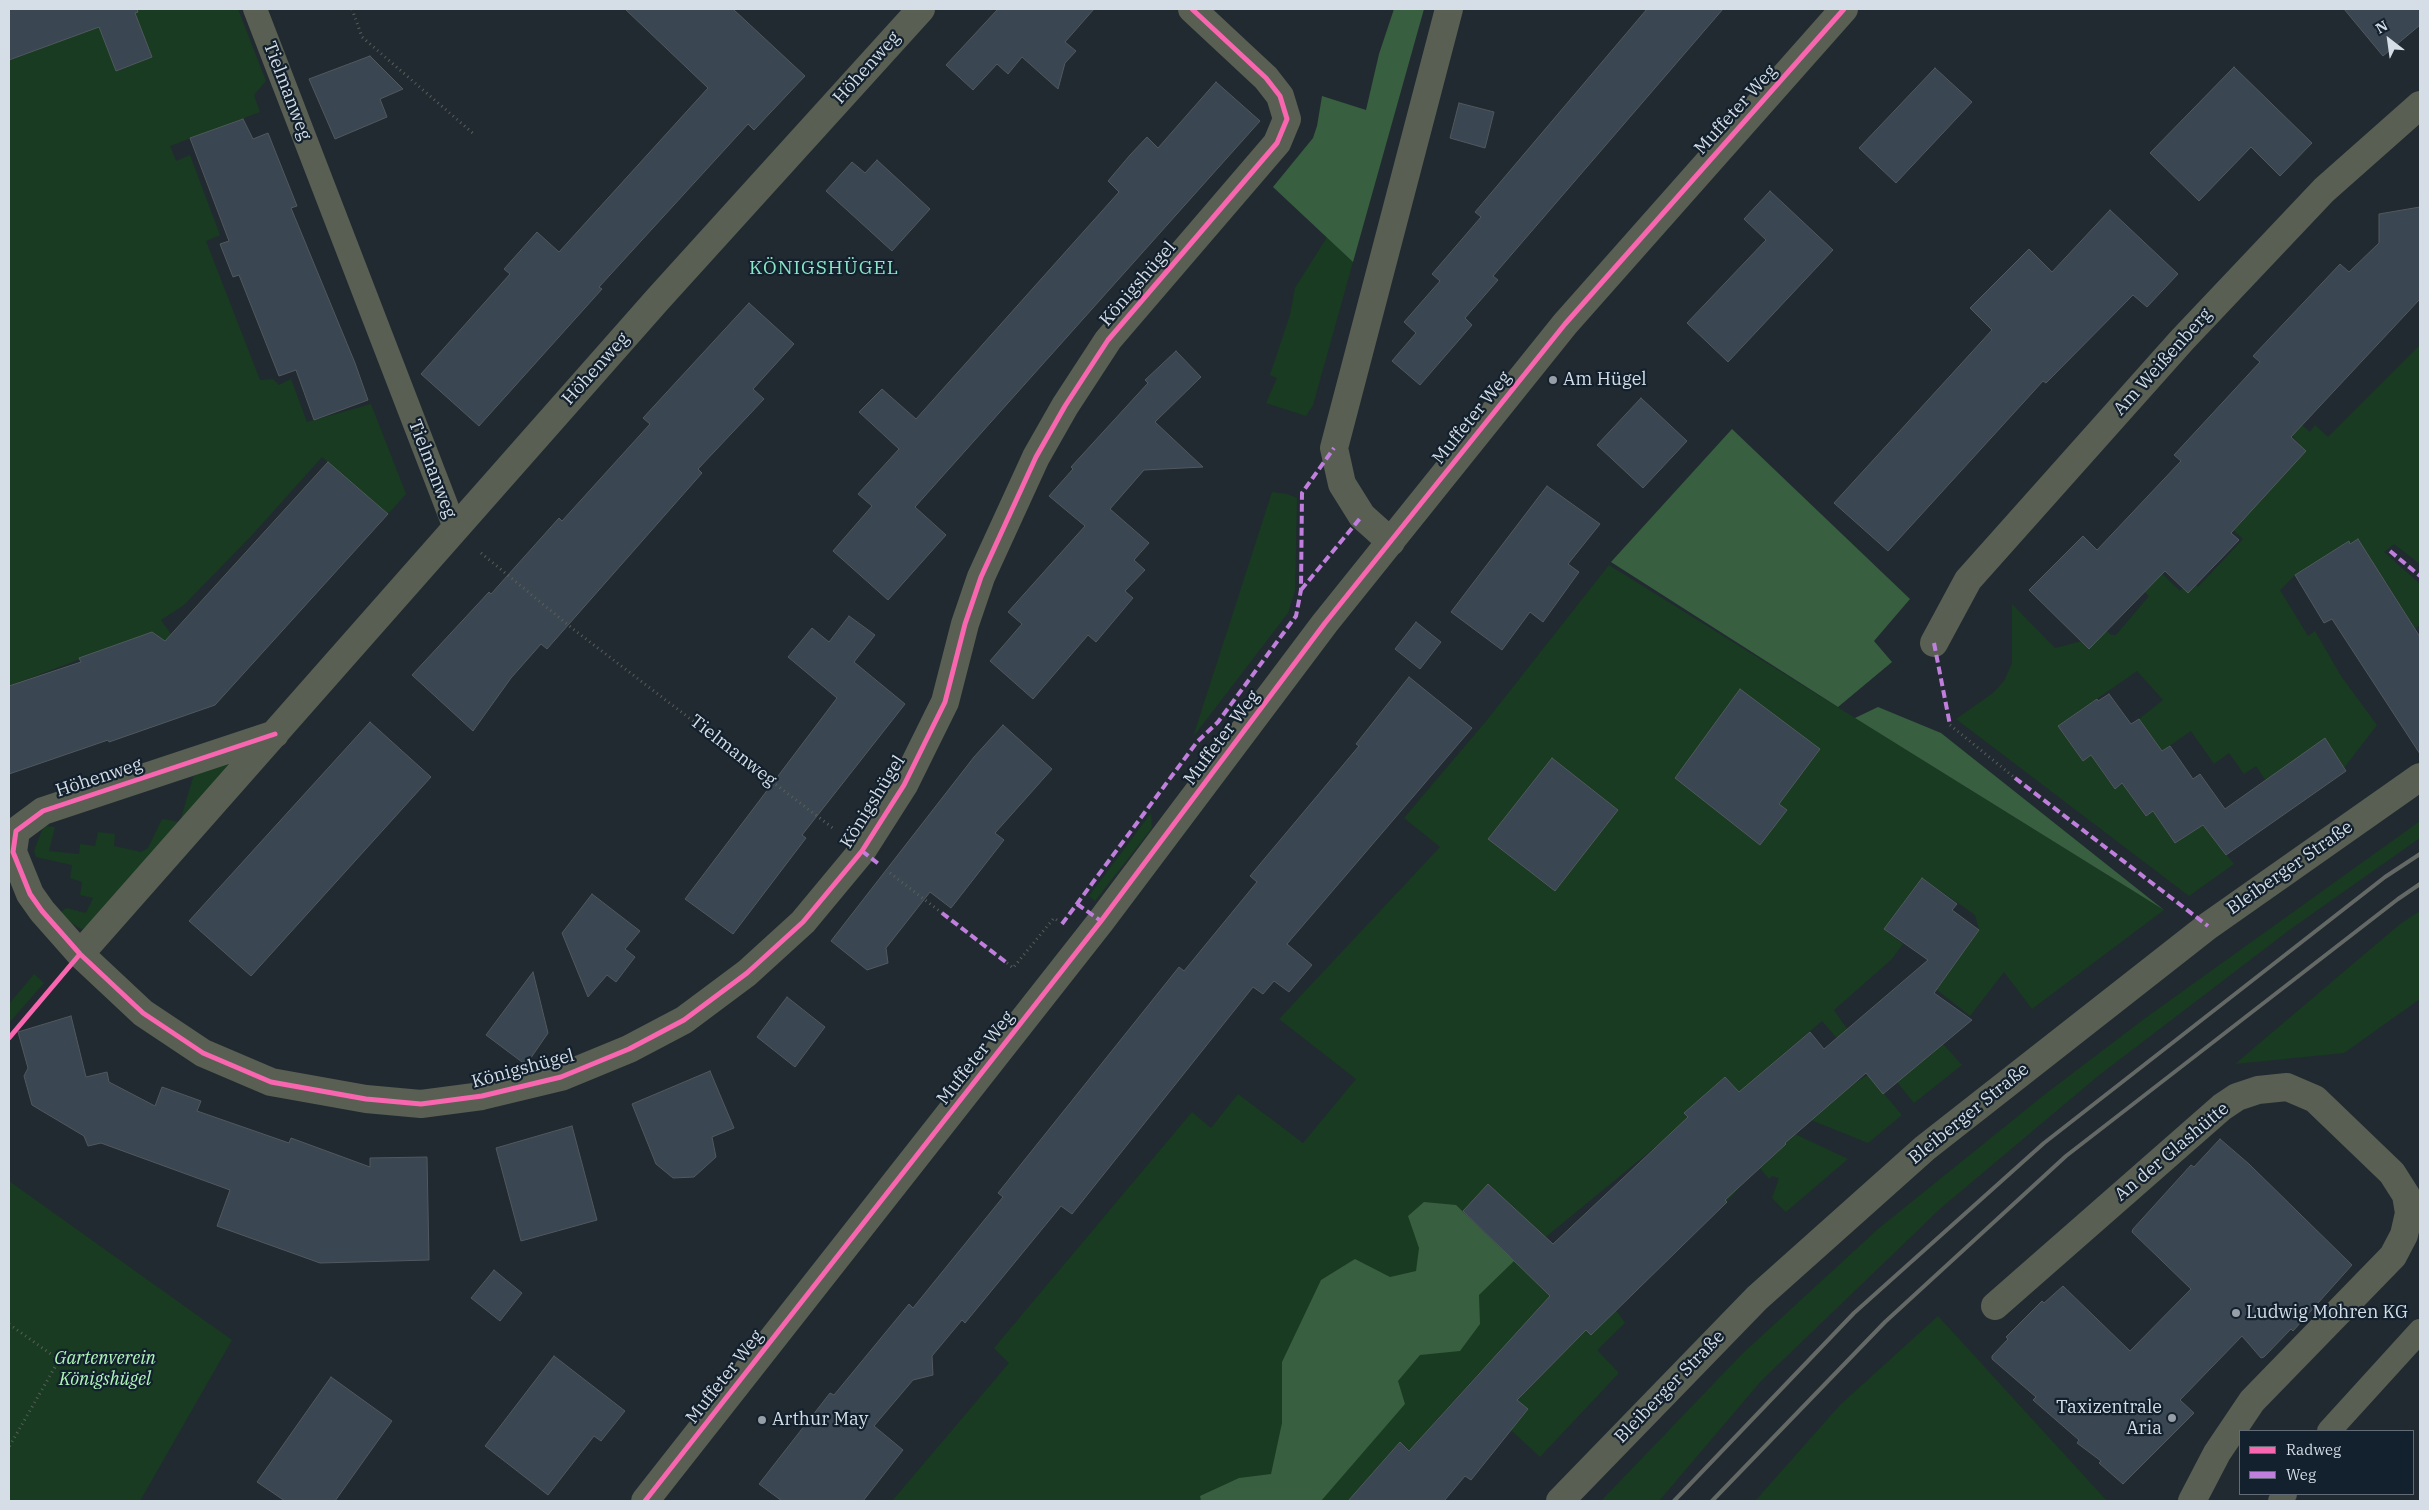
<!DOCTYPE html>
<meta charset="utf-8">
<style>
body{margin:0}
#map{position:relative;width:2429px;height:1510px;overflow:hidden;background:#222a31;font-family:"IBM Plex Serif",serif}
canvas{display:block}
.frame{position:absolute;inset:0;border:10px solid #d5dee7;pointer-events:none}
.legend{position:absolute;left:2239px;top:1430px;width:175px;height:65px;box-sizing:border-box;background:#13202d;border:1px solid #616c77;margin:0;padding:6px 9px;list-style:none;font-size:15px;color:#d5dee7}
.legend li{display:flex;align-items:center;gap:10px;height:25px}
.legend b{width:25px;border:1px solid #616c77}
.north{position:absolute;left:2364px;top:15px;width:50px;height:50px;-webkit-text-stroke:4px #13202d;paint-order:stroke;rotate:330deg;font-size:14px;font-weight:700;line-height:20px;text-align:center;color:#d5dee7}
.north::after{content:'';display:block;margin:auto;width:18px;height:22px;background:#d5dee7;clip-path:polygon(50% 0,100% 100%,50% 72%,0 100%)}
</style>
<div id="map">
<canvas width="2429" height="1510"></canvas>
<div class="frame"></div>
<ul class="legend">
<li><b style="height:6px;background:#f766af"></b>Radweg</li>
<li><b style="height:6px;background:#c07fdc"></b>Weg</li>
</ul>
<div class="north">N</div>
</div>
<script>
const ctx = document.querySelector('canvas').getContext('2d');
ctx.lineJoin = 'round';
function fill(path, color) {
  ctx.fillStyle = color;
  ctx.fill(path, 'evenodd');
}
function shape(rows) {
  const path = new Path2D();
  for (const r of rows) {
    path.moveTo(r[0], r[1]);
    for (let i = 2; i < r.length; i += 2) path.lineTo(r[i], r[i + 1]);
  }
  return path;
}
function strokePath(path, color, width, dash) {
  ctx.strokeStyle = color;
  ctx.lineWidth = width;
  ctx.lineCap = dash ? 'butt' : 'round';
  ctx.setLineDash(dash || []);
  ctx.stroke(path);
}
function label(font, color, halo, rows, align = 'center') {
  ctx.font = font + ' "IBM Plex Serif",serif';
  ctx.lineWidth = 4.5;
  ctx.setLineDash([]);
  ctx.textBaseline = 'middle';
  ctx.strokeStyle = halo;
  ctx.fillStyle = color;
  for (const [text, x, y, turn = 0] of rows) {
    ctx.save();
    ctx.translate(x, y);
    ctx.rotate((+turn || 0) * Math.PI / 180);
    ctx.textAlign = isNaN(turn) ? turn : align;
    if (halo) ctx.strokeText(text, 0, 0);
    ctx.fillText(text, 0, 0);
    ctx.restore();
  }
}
const green = shape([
 [65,9,101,9,113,41,152,57,133,9,238,9,266,81,254,95,260,112,170,146,176,161,190,155,220,235,206,241,260,380,273,379,279,385,291,379,307,422,371,404,406,494,388,514,322,457,253,534,184,605,161,620,192,663,152,632,9,686,9,60,58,42,74,33],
 [1327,237,1353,262,1313,405,1306,416,1266,403,1277,378,1270,375,1290,315,1295,288],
 [2420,345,2420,564,2394,544,2384,552,2420,584,2420,625,2415,629,2386,582,2379,586,2349,541,2295,575,2280,590,2308,636,2315,631,2341,676,2377,725,2344,768,2325,739,2266,781,2256,766,2244,774,2229,753,2214,764,2191,731,2162,751,2139,719,2163,700,2137,671,2058,726,2083,760,2091,755,2114,788,2122,783,2145,816,2153,811,2175,843,2203,825,2234,864,2189,896,1956,719,1993,693,2004,681,2012,663,2012,604,2055,648,2086,640,2100,624,2111,635,2116,635,2149,596,2116,566,2133,546,2180,591,2190,580,2198,587,2243,539,2194,492,2249,506,2300,444,2265,409,2274,400,2310,432,2315,425,2328,437],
 [1272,492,1287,494,1297,498,1295,591,1288,613,1193,737],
 [1609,565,2164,910,2032,1009,2004,972,1970,1016,1936,989,1979,930,1975,915,1922,878,1884,929,1903,944,1891,960,1834,1010,1847,1029,1860,1065,1822,1021,1768,1067,1786,1090,1795,1134,1848,1159,1786,1212,1772,1198,1779,1178,1772,1176,1769,1179,1760,1168,1786,1144,1725,1077,1684,1113,1710,1142,1700,1152,1737,1190,1727,1202,1665,1139,1542,1240,1616,1310,1625,1323,1597,1350,1619,1373,1540,1457,1511,1430,1527,1409,1481,1371,1434,1423,1425,1465,1400,1442,1348,1501,892,1501,1009,1363,994,1348,1192,1112,1211,1128,1238,1094,1303,1143,1356,1079,1279,1019,1440,847,1404,818,1487,720],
 [226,761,230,764,219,792,152,859,101,915,87,928,81,929,65,919,61,912,66,908,86,913,93,898,80,895,82,882,70,878,72,865,36,857,34,851,42,830,46,826,55,827,49,851,79,854,80,844,95,846,98,832,115,834,114,846,141,852,148,848,162,819,180,822,194,774],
 [1151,813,1152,828,1095,901,1089,896],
 [2420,821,2420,838,2292,928,2098,1076,1941,1208,1761,1381,1659,1501,1601,1501,1742,1354,1878,1229,2044,1095,2144,1019],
 [2420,911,2420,999,2344,1053,2235,1064,2400,924],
 [34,974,44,983,9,1023,9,1004],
 [1943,1044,1962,1065,1914,1103,1897,1082],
 [1868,1075,1902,1115,1868,1143,1811,1120,1853,1084],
 [9,1181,232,1340,140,1501,9,1501],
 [1938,1316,2107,1501,1755,1501,1840,1405]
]);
const forest = shape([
 [1394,9,1424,9,1353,262,1273,187,1313,138,1317,126,1322,96,1366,110,1379,54],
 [1732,429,1910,599,1874,641,1892,662,1838,707,1611,562],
 [1878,707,1941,733,2164,910,1855,718],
 [1424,1202,1456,1205,1514,1261,1479,1295,1480,1324,1460,1351,1420,1355,1398,1381,1405,1404,1321,1501,1201,1501,1200,1496,1239,1478,1271,1474,1282,1423,1282,1362,1321,1280,1355,1259,1390,1277,1416,1271,1419,1248,1408,1216]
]);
const building = shape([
 [9,9,137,9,138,12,135,13,152,57,116,71,99,27,9,60,9,9],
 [625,9,733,9,805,76,754,130,748,124,599,287,602,289,479,426,421,374,510,274,504,269,537,232,559,252,708,88,625,9],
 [998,9,1094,9,1065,42,1076,51,1065,63,1058,89,1022,57,1008,74,997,64,973,90,946,65,998,9],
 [1647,9,1723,9,1493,276,1498,280,1465,318,1472,325,1420,385,1392,361,1416,333,1404,322,1440,281,1432,274,1481,217,1475,212,1647,9],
 [2344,9,2420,9,2420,25,2383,56,2344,9],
 [370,56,403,89,380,99,387,117,335,139,309,79,370,56],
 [2234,67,2312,143,2280,176,2251,147,2199,201,2150,153,2234,67],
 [1935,68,1972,102,1896,183,1859,148,1935,68],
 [1216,82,1260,121,915,507,946,535,888,600,833,551,872,506,858,494,899,449,859,412,882,389,916,419,1119,192,1108,181,1130,155,1147,137,1158,148,1216,82],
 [1459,103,1494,112,1485,148,1450,138,1459,103],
 [243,119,253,139,268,133,297,206,291,208,355,363,368,400,314,420,296,370,279,376,239,275,233,277,220,244,229,241,190,138,243,119],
 [877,160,930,209,892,251,826,191,852,162,865,173,877,160],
 [1770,191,1833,250,1728,362,1687,323,1766,240,1744,219,1770,191],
 [2420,207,2420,299,2291,437,2306,451,2231,533,2239,540,2188,593,2165,571,2089,649,2029,590,2083,536,2097,550,2181,461,2174,455,2260,362,2253,356,2340,264,2349,272,2379,243,2379,214,2420,207],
 [2110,210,2178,274,2147,307,2133,295,2046,383,2043,381,1888,551,1834,503,1992,330,1970,308,2029,249,2052,272,2110,210],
 [749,303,794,344,753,389,764,399,698,469,702,473,547,649,541,644,511,678,473,731,412,675,489,592,491,594,559,518,562,521,650,424,643,418,749,303],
 [1176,351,1201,377,1155,422,1203,467,1144,470,1110,509,1149,543,1134,560,1145,570,1125,591,1133,598,1096,642,1088,635,1033,699,990,661,1022,624,1008,612,1085,526,1049,496,1073,469,1071,467,1148,383,1145,380,1176,351],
 [1641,398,1687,441,1643,488,1597,445,1641,398],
 [328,462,388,514,215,705,109,742,108,740,9,774,9,686,81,662,79,658,152,632,165,641,328,462],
 [1547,486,1600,524,1568,564,1579,572,1543,622,1530,612,1502,650,1451,612,1547,486],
 [2358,539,2420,637,2420,754,2332,619,2324,623,2295,575,2349,541,2350,544,2358,539],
 [849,616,875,635,854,662,905,704,802,835,806,838,733,934,685,899,837,698,788,657,812,628,829,642,849,616],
 [1416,622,1441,642,1420,669,1395,649,1416,622],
 [1409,677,1472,728,1287,944,1312,965,1289,992,1274,981,1263,994,1253,987,1072,1214,1061,1206,965,1323,962,1320,932,1356,933,1375,913,1380,874,1426,903,1450,863,1501,782,1501,759,1484,830,1393,834,1395,909,1304,913,1308,1003,1197,998,1193,1179,967,1184,971,1257,882,1250,876,1359,746,1356,744,1409,677],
 [1740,689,1820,749,1779,804,1787,810,1760,845,1675,778,1740,689],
 [2109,694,2131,724,2139,719,2162,751,2170,746,2193,779,2200,774,2225,809,2325,738,2346,771,2226,855,2203,825,2175,843,2153,811,2146,816,2122,783,2115,789,2091,755,2083,761,2058,726,2097,699,2098,701,2109,694],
 [370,722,431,777,251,976,189,921,370,722],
 [1003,725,1052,769,995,833,1004,840,951,908,930,892,886,948,888,963,867,970,831,941,974,757,1003,725],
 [1552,758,1618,810,1555,891,1488,839,1552,758],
 [1922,878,1957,904,1952,910,1979,930,1934,993,1972,1020,1883,1094,1866,1073,1785,1143,1786,1144,1725,1200,1727,1202,1591,1335,1586,1330,1517,1400,1528,1409,1471,1480,1465,1476,1444,1501,1348,1501,1400,1442,1409,1451,1550,1296,1463,1211,1488,1184,1553,1244,1688,1117,1684,1113,1725,1077,1739,1092,1810,1032,1824,1049,1928,960,1884,929,1922,878],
 [592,894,640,931,625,949,635,957,616,982,607,975,588,997,562,933,592,894],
 [533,972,548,1033,526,1065,486,1035,533,972],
 [787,997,825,1027,795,1067,757,1037,787,997],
 [71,1016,86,1077,107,1072,109,1082,155,1106,162,1087,201,1101,197,1111,289,1143,291,1138,370,1167,370,1158,427,1157,429,1260,320,1263,217,1226,230,1190,101,1143,88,1146,84,1136,32,1105,24,1076,28,1068,18,1032,71,1016],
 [710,1071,734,1128,712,1137,716,1157,694,1177,673,1178,656,1164,632,1104,710,1071],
 [572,1126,597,1220,521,1241,496,1148,572,1126],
 [2220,1139,2249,1164,2352,1265,2293,1331,2291,1329,2264,1357,2261,1358,2242,1336,2180,1400,2194,1413,2123,1484,2099,1463,2101,1461,2077,1443,2079,1440,2033,1400,2036,1397,1992,1359,1992,1356,2008,1339,2006,1337,2042,1301,2044,1303,2063,1286,2130,1351,2191,1289,2132,1232,2133,1229,2191,1165,2194,1167,2220,1139],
 [494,1270,522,1293,500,1321,471,1298,494,1270],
 [554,1356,625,1411,601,1441,594,1436,548,1495,485,1446,554,1356],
 [331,1377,392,1421,335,1501,285,1501,257,1482,331,1377]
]);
const path = shape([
 [352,9,362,37,475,135],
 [481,553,573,629,834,829],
 [1950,725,2015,778],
 [890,873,942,913],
 [1007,963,1013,968,1054,918,1057,920],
 [9,1324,59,1360,9,1447]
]);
const service = shape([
 [255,9,455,528],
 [2329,1431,2420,1331],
 [2280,1501,2285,1494]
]);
const minor = shape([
 [1391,542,1362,516,1342,484,1334,448,1449,9],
 [1934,643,1968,580,2182,340,2324,190,2420,105],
 [275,734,43,811,16,831,13,852,30,894,42,911,80,954,143,1013,203,1053,271,1082,366,1099,421,1104,482,1096,561,1077,629,1049,684,1020,747,973,803,922,862,851,904,785,945,702,965,624,981,577,1036,457,1065,406,1108,340,1277,143,1287,119,1280,96,1266,78,1192,9],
 [80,954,658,299,921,9],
 [1995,1306,2222,1107,2237,1097,2258,1090,2287,1087,2315,1099,2392,1173,2406,1195,2409,1213,2404,1235,2393,1256,2252,1401,2217,1453,2192,1501],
 [645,1501,1101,921,1325,623,1565,324,1844,9],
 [1560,1501,1757,1298,1925,1148,2208,926,2420,777]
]);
const rail = shape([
 [1674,1501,1854,1313,2044,1143,2385,877,2420,854],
 [1712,1501,1885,1322,2066,1156,2398,899,2420,884]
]);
const quiet = shape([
 [2390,551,2420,576],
 [1301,590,1362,516],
 [1934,643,1950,725],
 [2015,778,2208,926],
 [862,851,880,865],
 [1077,904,1101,921],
 [942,913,1007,963],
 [1062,924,1197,742,1218,722,1296,616,1301,590,1302,493,1334,448]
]);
const cycleway = shape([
 [275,734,43,811,16,831,13,852,30,894,42,911,80,954,143,1013,203,1053,271,1082,366,1099,421,1104,482,1096,561,1077,629,1049,684,1020,747,973,803,922,862,851,904,785,945,702,965,624,981,577,1036,457,1065,406,1108,340,1277,143,1287,119,1280,96,1266,78,1192,9],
 [9,1038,80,954],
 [645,1501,1101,921,1325,623,1565,324,1844,9]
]);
const markers = [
 [1553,380,5,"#969fa7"],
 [2236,1313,5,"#969fa7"],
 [2172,1418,5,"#969fa7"],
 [762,1420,5,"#969fa7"]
];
const streetNames = [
 ["Höhenweg",867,68,-48],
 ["Tielmanweg",287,91,69],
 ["Muffeter Weg",1736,110,-48],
 ["Königshügel",1138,284,-49],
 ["Am Weißenberg",2163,362,-48],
 ["Höhenweg",596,369,-48],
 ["Muffeter Weg",1472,418,-51],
 ["Tielmanweg",432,469,69],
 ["Muffeter Weg",1222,738,-53],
 ["Tielmanweg",733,751,38],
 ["Höhenweg",99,778,-18],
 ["Königshügel",873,802,-58],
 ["Bleiberger Straße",2290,868,-35],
 ["Muffeter Weg",976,1058,-52],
 ["Königshügel",523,1069,-15],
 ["Bleiberger Straße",1969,1114,-39],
 ["An der Glashütte",2172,1152,-40],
 ["Muffeter Weg",725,1377,-52],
 ["Bleiberger Straße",1670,1387,-46]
];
const poiNames = [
 ["Am Hügel",1563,380],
 ["Ludwig Mohren KG",2246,1313],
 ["Taxizentrale",2162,1408,"right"],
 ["Aria",2162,1429,"right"],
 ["Arthur May",772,1420]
];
const parkNames = [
 ["Gartenverein",105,1359],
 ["Königshügel",105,1380]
];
const neighbourhoodNames = [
 ["KÖNIGSHÜGEL",824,269]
];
fill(green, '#183b21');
fill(forest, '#385f3f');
fill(building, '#3a4651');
strokePath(building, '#51585e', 1);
strokePath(path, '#595e59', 3, [1, 4]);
strokePath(service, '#595f53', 24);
strokePath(minor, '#595f53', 28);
strokePath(rail, '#646965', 4);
strokePath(quiet, '#c07fdc', 4, [8, 4]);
strokePath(cycleway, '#f766af', 5);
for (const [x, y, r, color] of markers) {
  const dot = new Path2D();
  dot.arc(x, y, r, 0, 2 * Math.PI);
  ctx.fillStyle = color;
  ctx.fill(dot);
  strokePath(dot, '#13202d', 2);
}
label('18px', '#d5dee7', '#13202d', streetNames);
label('18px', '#d5dee7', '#13202d', poiNames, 'left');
label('italic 18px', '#b1f6b9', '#13202d', parkNames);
ctx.letterSpacing = '1px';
label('19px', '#8ae6c6', '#13202d', neighbourhoodNames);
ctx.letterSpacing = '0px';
</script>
